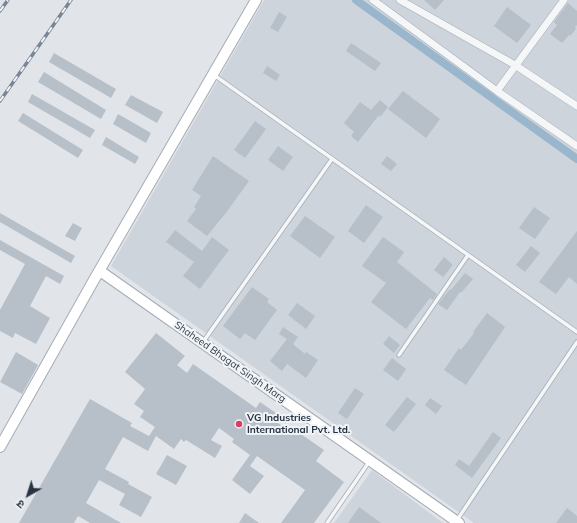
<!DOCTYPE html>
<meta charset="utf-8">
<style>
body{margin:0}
#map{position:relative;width:577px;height:523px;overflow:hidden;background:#e1e5ea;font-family:Mulish,"Noto Sans Devanagari",sans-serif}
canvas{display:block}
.north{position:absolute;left:8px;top:475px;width:40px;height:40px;-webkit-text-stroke:3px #f0f4f7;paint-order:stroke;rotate:219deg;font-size:11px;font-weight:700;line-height:16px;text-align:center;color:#283443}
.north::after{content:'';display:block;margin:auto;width:14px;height:18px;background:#283443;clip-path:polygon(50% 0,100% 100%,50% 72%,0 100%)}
</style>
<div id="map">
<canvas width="577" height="523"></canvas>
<div class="north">उ</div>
</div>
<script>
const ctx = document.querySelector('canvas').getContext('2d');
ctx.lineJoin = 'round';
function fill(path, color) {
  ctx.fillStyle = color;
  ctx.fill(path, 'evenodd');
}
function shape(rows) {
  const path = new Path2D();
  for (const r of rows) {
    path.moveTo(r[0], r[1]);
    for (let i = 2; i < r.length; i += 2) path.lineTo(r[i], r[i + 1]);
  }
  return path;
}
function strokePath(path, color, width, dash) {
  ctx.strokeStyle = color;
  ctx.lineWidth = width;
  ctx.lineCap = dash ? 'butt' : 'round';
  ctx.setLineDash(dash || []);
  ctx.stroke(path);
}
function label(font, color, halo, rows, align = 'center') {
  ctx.font = font + ' Mulish,sans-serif';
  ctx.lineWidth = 4;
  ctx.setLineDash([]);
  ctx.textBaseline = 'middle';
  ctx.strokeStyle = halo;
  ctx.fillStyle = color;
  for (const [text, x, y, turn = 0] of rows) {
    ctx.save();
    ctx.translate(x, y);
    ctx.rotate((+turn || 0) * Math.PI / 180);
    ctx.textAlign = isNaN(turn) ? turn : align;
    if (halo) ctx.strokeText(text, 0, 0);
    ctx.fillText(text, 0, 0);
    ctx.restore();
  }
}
const built = shape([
 [264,0,577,0,577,523,474,523,111,266],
 [372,470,443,523,334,523]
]);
const canal = shape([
 [356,0,577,159]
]);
const building = shape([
 [424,0,444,0,435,10],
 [568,3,577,11,577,25,575,27,576,29,570,36,569,35,562,43,550,34,557,25,554,22],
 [507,7,531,25,517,43,494,26],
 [279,12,287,17,278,32,270,28],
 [351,43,381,63,375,71,346,51],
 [54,53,116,89,111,98,49,62],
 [267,66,280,75,276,81,263,73],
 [44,72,106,110,101,119,38,82],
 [403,91,440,119,426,138,388,109],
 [32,94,95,130,90,138,28,102],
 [131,95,163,112,157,123,125,105],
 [380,100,388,107,380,117,379,115,358,142,351,136,354,132,344,123,360,102,371,110],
 [23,113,83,150,78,158,18,121],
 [118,114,151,133,146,143,113,124],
 [255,121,266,129,245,158,234,150],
 [106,137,139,157,135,164,102,145],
 [278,146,293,157,283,171,268,160],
 [213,156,249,181,225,214,207,236,187,221,196,209,194,207,201,196,192,190],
 [387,156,397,164,391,171,381,164],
 [366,205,383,217,364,243,348,231],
 [534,207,550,218,535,239,519,228],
 [0,213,75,256,71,263,0,222],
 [305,216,335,237,320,258,290,236],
 [73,223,82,228,75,241,65,236],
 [175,230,202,251,212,237,229,250,200,289,183,276,194,262,166,242],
 [577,231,577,284,569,277,556,294,539,282],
 [383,237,404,252,397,262,437,294,433,300,430,298,406,329,371,302,386,283,362,266],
 [0,240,64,276,60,284,46,276,30,306,50,318,36,344,15,333,13,338,0,331,0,310,25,264,0,250],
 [531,246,540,253,525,272,516,265],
 [444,257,453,265,443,277,434,270],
 [465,273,473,279,461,293,460,292,447,310,438,304,450,289,451,290],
 [252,287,269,299,267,302,277,310,255,340,245,333,240,339,223,326],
 [297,303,315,316,306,329,288,315],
 [487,313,505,327,466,385,444,370,459,348,461,350,474,333,473,332],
 [283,327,298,337,293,344,305,354,306,352,318,360,306,378,287,364,282,371,270,361,287,339,279,334],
 [156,333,185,356,177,365,187,373,193,364,256,408,260,402,276,413,272,419,291,432,295,426,300,429,298,432,324,450,316,461,344,482,314,523,281,523,305,490,257,456,250,466,264,476,250,494,232,480,250,455,232,442,234,439,219,428,211,440,222,446,215,458,186,440,184,442,181,439,174,449,156,436,148,451,123,437,105,469,129,482,128,484,152,497,141,517,119,505,125,494,99,480,86,503,121,523,90,523,78,516,74,523,19,523,90,399,132,423,130,426,149,436,155,427,140,417,144,411,134,404,145,389,125,372],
 [389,336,400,345,394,353,383,344],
 [16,352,38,365,22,394,0,382],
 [392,358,406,369,398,381,383,370],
 [355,388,364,394,347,419,338,413],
 [407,397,416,404,394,432,385,425],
 [430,398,442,406,436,414,425,405],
 [493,432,501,438,472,478,455,465,459,459,469,466],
 [167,455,187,466,176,485,156,474],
 [359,507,381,523,348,523],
 [567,508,577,516,577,523,556,523],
 [245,513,259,523,239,523]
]);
const lane = shape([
 [214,75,577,332],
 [203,342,332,159],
 [399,355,468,255],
 [457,520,577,342],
 [327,523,369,462]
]);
const street = shape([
 [373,0,497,91,577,146],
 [400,0,515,65,577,106],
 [497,91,564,0]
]);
const secondary = shape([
 [100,271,459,523],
 [0,447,95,278,256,0]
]);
const rail = shape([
 [0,11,8,0],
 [0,101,71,0]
]);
const markers = [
 [239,424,4,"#d63f61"]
];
const streetNames = [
 ["Shaheed Bhagat Singh Marg",230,362,35]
];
const poiNames = [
 ["VG Industries",247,418],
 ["International Pvt. Ltd.",247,430]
];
fill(built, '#ced4dc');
strokePath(canal, '#9ab6cc', 8);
fill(building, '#b7bfc8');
strokePath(lane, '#a6acb5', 5);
strokePath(street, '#a6acb5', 8);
strokePath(secondary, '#a6acb5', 12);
strokePath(lane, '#f4f6f8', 3.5);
strokePath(street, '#f4f6f8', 7);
strokePath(secondary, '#fff', 10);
strokePath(rail, '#798695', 3.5);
strokePath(rail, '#f0f4f7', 2, [6]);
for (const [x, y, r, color] of markers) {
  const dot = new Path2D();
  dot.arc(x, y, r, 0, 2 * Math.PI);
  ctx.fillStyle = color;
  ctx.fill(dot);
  strokePath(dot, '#f0f4f7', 1.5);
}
label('10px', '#283443', '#f0f4f7', streetNames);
label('bold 10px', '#283443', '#f0f4f7', poiNames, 'left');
</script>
